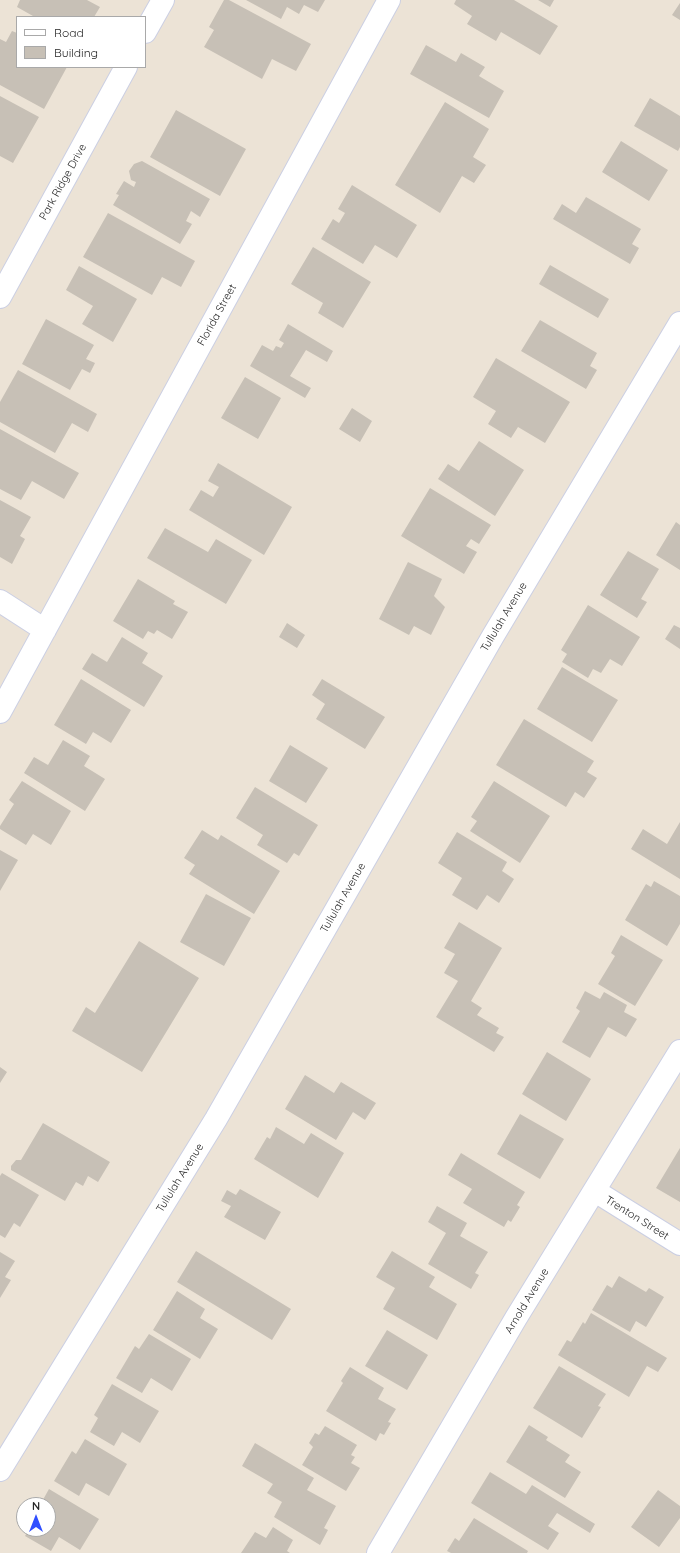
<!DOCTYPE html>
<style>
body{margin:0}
#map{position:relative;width:680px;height:1553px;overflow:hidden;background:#ece3d6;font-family:Quicksand,sans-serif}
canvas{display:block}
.legend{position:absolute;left:16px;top:16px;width:130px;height:52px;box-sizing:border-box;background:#fff;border:1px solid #a9a9a9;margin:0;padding:5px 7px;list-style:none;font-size:12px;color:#272727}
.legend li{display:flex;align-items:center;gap:8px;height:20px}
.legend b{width:20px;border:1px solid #a9a9a9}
.north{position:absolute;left:16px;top:1497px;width:40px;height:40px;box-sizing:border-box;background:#fff;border:1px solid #a9a9a9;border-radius:50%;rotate:0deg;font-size:11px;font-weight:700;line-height:16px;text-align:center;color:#272727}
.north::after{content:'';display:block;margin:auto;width:14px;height:18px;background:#304fff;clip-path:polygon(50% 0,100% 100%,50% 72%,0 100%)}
</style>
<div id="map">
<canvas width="680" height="1553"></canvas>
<ul class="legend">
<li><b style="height:5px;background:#fff"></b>Road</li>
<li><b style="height:11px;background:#c7c0b6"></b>Building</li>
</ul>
<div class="north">N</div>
</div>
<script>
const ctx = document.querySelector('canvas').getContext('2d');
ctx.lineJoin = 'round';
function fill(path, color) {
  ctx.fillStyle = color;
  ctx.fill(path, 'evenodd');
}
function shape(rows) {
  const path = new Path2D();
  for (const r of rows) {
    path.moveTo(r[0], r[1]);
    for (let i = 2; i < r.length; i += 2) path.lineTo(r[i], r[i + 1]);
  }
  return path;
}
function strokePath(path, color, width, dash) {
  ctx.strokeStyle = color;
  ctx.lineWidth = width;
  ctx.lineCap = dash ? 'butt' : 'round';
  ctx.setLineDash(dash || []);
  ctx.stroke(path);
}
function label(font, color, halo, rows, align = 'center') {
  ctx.font = font + ' Quicksand,sans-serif';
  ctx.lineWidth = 3;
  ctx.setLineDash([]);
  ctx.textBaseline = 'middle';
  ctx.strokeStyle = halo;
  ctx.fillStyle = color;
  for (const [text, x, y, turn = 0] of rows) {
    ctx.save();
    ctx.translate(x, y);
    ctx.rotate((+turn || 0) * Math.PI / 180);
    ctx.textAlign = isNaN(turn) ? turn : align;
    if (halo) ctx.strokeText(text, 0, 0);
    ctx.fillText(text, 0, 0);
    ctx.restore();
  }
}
const building = shape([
 [20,0,87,0,100,7,94,17,32,17,33,16,17,7],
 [224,0,229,0,311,44,296,71,272,59,262,79,204,47,214,30,209,27],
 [246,0,325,0,318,12,304,5,299,14,287,7,281,19],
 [456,0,514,0,558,26,540,55,501,32,496,41,467,24,472,16,454,4],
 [538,0,554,0,550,7],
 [680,3,680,20,672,15],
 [12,31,17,33,17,67,67,67,44,109,0,85,0,39,6,42],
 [426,45,456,62,461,53,485,67,479,76,504,91,489,118,410,74],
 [0,96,39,117,13,163,0,156],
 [650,98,680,116,680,147,678,151,634,126],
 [445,102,489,129,473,157,486,165,474,183,462,176,440,213,395,185],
 [176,110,246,149,220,196,150,157],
 [621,141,668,170,649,201,602,172],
 [142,161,210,199,200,217,191,211,186,221,192,224,180,244,113,205,119,195,116,194,124,181,134,187,136,182,131,180,129,171,134,164],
 [352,185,417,225,397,258,375,245,363,264,321,239,333,219,339,223,345,213,338,209],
 [586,197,641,229,632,244,639,248,630,264,553,219,562,204,576,213],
 [108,213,195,261,181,287,162,277,152,295,83,257],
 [313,247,371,282,343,328,318,313,323,303,291,284],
 [550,265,609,299,598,318,539,284],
 [79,266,137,299,113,342,82,324,93,306,66,290],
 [46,319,94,345,86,359,95,363,90,373,82,369,70,390,22,364],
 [540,320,597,353,590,366,597,370,586,389,521,351],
 [288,324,333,351,327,362,306,350,290,376,311,388,305,398,250,366,262,345,273,351,276,346,281,348,284,343,279,340],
 [496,358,570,402,545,443,518,427,511,438,488,424,496,411,473,397],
 [18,370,97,414,88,432,72,423,55,453,0,422,0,402],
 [245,377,281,398,258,439,221,418],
 [352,408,372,421,360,442,339,429],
 [0,429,79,473,64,499,32,481,21,500,0,489],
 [479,441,524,470,495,516,438,479,448,464,459,471],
 [218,463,292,507,264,555,189,510,201,490,213,497,219,487,208,481],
 [430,488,491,525,479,544,471,539,466,546,477,552,464,574,401,536],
 [0,500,31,517,20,536,25,539,12,564,0,557],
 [676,522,680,525,680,570,656,555],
 [165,528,208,552,216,539,252,560,226,604,147,558],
 [628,551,659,569,641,599,647,602,637,618,600,595],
 [408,562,442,579,434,596,445,607,431,635,414,626,409,635,379,619],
 [138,579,175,601,173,604,188,612,172,639,157,630,154,634,148,631,143,639,113,621],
 [588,605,640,637,622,666,610,659,601,673,593,669,588,678,562,662,567,654,561,650],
 [287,623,305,635,297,648,279,637],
 [674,625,680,628,680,649,665,639],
 [122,637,148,653,142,663,163,676,144,707,82,669,92,653,107,662],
 [562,667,618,700,592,742,537,709],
 [81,679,131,710,111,743,93,732,86,744,54,725],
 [322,679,385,717,365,749,316,719,325,704,312,695],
 [524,719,594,761,587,772,597,778,584,798,575,792,566,807,496,765],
 [63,740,90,756,84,766,105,779,85,811,24,773,34,757,48,765],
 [290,745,328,768,306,803,269,781],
 [22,781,71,811,51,845,33,834,26,845,0,829,0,826,14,804,9,800],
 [494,781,550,816,520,863,470,831,477,821,471,817],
 [255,787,318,825,299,856,294,853,287,863,257,845,263,835,236,818],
 [680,822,680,879,631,849,643,829,667,844],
 [202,830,218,840,221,835,280,871,254,914,189,874,195,865,184,858],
 [457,832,507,862,502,871,514,879,499,903,487,895,477,910,452,895,462,878,438,863],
 [0,850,18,860,0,891],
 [654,881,680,896,680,924,667,946,625,920,646,884,651,887],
 [206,894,251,918,224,966,180,942],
 [459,922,502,948,471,1001,482,1008,477,1015,499,1028,496,1033,504,1037,494,1052,436,1017,458,981,444,973,455,954,444,948],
 [621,935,663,960,635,1006,598,984,615,956,611,953],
 [139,941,199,978,142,1072,72,1031,86,1007,95,1013],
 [585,991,600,999,604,992,627,1005,624,1012,637,1019,626,1037,608,1027,590,1058,562,1042,580,1011,576,1008],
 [547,1052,591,1079,566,1121,522,1094],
 [0,1067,7,1072,0,1083],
 [305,1075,334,1093,341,1082,376,1103,365,1120,353,1112,336,1140,285,1109],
 [520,1114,564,1139,540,1179,497,1154],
 [43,1123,110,1162,98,1182,88,1176,83,1186,76,1182,65,1201,11,1170,11,1166,16,1160,21,1160],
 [276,1127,304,1144,311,1133,344,1153,318,1198,254,1159,267,1137,270,1139],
 [680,1148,680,1202,656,1188],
 [461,1153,525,1192,517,1205,520,1207,511,1222,508,1220,504,1227,463,1203,472,1189,448,1175],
 [2,1173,39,1195,20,1227,14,1223,5,1238,0,1235,0,1176],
 [240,1189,281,1212,265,1240,224,1217,231,1206,221,1201,227,1190,236,1195],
 [437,1206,467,1223,460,1236,488,1252,475,1273,479,1275,471,1289,428,1264,446,1233,428,1222],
 [196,1251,291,1309,272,1340,177,1282],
 [392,1251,435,1277,429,1287,457,1304,437,1340,383,1309,395,1288,376,1277],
 [0,1252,15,1261,5,1277,11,1280,0,1298],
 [619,1276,646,1292,649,1288,664,1297,646,1327,636,1321,630,1332,592,1310,607,1285,612,1288],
 [177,1291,205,1309,200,1318,218,1329,200,1359,153,1330],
 [591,1313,667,1358,658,1372,647,1366,629,1397,558,1355,567,1340,571,1342,583,1322,585,1324],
 [387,1330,428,1355,407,1390,365,1366],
 [149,1334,191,1359,172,1391,151,1378,142,1393,116,1378,135,1346,139,1349],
 [559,1366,606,1394,598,1406,601,1407,582,1438,533,1408],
 [350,1367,384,1388,378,1399,396,1409,388,1422,391,1423,384,1435,380,1433,376,1441,326,1411,343,1383,341,1381],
 [112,1384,159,1411,140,1443,122,1432,114,1446,90,1432,98,1418,94,1415],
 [529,1425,548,1437,546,1440,570,1455,565,1462,581,1472,565,1498,506,1462],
 [325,1426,357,1445,351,1455,355,1457,351,1463,360,1468,346,1491,302,1465,313,1447,309,1443,315,1433,319,1435],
 [85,1439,127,1464,109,1496,86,1483,79,1496,54,1481,72,1451,76,1454],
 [255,1443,314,1478,307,1490,336,1506,324,1528,328,1530,320,1545,274,1517,282,1502,267,1493,273,1484,242,1466],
 [490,1472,526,1494,532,1485,595,1524,590,1533,557,1513,548,1526,559,1533,548,1550,471,1503],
 [49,1489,99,1519,80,1550,59,1537,51,1551,25,1536,29,1529,48,1529,48,1505,40,1505],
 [658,1490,680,1506,680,1518,659,1547,631,1527],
 [474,1518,528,1551,527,1553,451,1553,447,1551,455,1538,459,1541],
 [273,1527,293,1540,287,1551,290,1553,241,1553,255,1532,266,1538]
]);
const minor = shape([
 [145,32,163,0],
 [0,297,126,67],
 [0,601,45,630],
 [0,712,389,0],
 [595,1191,680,1244],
 [0,1470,216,1119,493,636,680,323],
 [378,1553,516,1318,680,1051]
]);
const streetNames = [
 ["Park Ridge Drive",63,182,-61],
 ["Florida Street",217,315,-61],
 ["Tullulah Avenue",504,617,-59],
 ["Tullulah Avenue",343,898,-60],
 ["Tullulah Avenue",180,1178,-58],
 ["Trenton Street",637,1218,32],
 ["Arnold Avenue",527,1301,-59]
];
fill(building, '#c7c0b6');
strokePath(minor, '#cbcfe3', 24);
strokePath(minor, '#fff', 22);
label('11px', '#272727', '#fff', streetNames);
</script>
